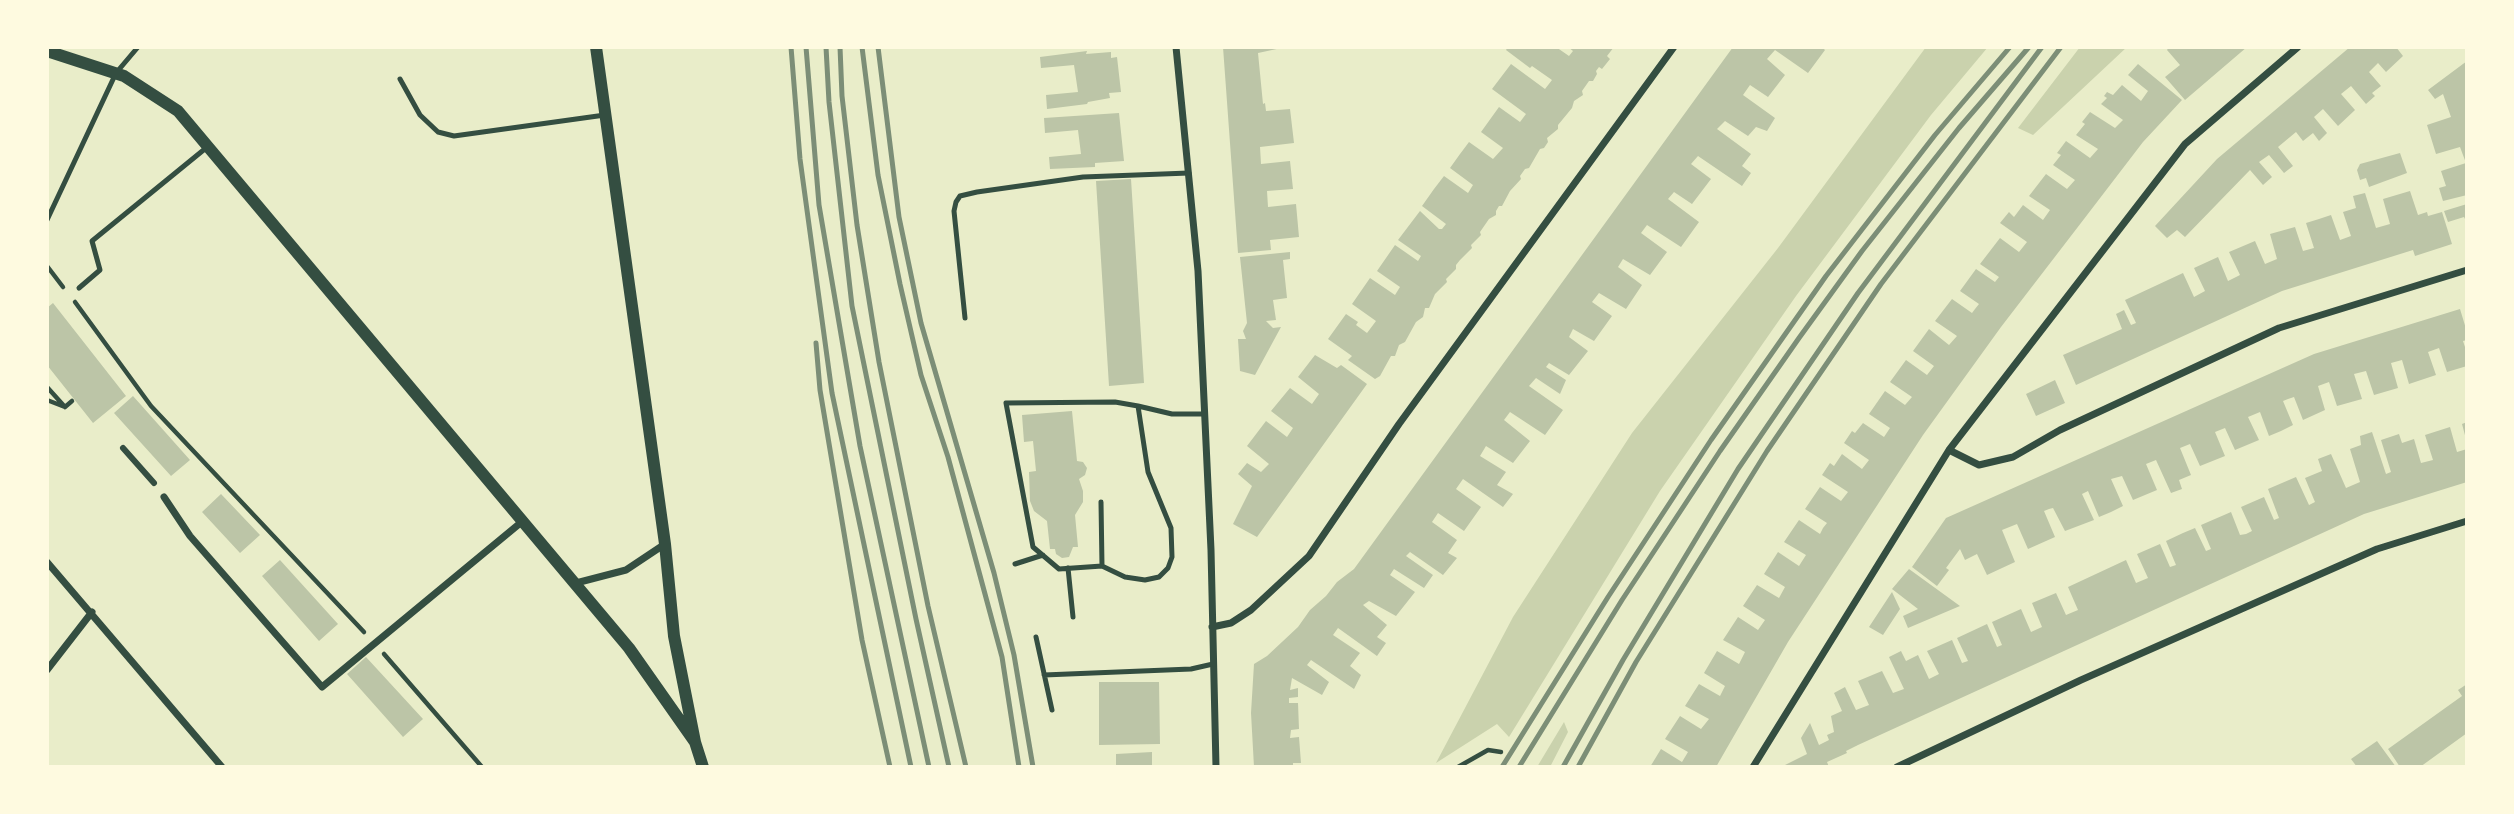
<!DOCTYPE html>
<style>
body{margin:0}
#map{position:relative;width:2514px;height:814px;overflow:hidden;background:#e9edc9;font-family:"Space Grotesk",sans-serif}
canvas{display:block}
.frame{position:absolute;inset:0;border:49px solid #fefae0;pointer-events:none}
</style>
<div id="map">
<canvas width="2514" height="814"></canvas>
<div class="frame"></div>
</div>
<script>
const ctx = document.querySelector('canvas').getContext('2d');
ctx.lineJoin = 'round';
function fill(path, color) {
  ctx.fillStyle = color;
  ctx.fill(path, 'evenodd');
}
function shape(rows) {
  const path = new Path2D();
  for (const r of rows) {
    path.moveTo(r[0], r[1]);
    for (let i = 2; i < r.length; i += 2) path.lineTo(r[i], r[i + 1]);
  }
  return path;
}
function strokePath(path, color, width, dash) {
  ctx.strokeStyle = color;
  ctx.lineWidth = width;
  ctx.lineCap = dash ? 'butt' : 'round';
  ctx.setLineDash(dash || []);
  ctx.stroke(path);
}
const green = shape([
 [1926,47,1988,47,1931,115,1796,296,1660,491,1509,737,1497,724,1436,763,1513,617,1632,433,1778,248],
 [2080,47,2127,47,2033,135,2018,128],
 [1564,722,1568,732,1550,767,1537,767]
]);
const building = shape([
 [1223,47,1286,47,1258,53,1263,104,1265,103,1266,111,1290,109,1294,143,1260,147,1261,164,1290,161,1293,189,1267,191,1268,207,1296,204,1299,237,1270,240,1271,250,1238,253],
 [1508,47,1556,47,1569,56,1573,51,1568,47,1614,47,1607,56,1610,59,1602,69,1599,67,1596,71,1597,74,1593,81,1589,81,1582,91,1583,95,1574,101,1572,108,1558,125,1558,129,1547,138,1548,142,1544,148,1540,149,1529,168,1525,169,1520,176,1521,179,1510,191,1502,206,1499,206,1496,211,1496,215,1489,219,1480,232,1481,235,1471,245,1472,248,1460,260,1456,265,1456,269,1446,279,1447,282,1435,294,1429,308,1425,308,1423,317,1416,322,1405,342,1399,345,1395,356,1391,356,1380,376,1375,379,1348,360,1352,356,1328,339,1346,314,1358,322,1356,325,1367,333,1376,321,1352,304,1370,278,1395,295,1400,287,1377,271,1395,245,1418,261,1421,256,1398,240,1420,211,1439,229,1442,229,1446,224,1422,206,1434,189,1444,176,1468,193,1473,185,1450,168,1460,154,1469,142,1493,159,1503,148,1481,132,1499,107,1520,122,1526,114,1492,89,1511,64,1545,89,1552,80,1532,66,1530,68,1506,50],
 [1733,47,1822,47,1825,50,1808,73,1775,50,1767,59,1785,75,1768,97,1750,85,1743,95,1775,118,1767,131,1756,127,1748,136,1725,121,1717,129,1751,154,1742,166,1751,173,1742,186,1698,156,1691,164,1711,179,1692,204,1674,192,1668,199,1699,222,1681,247,1647,225,1641,233,1667,252,1650,275,1623,259,1618,267,1642,285,1626,309,1599,293,1592,302,1612,316,1594,341,1573,329,1569,337,1588,351,1569,375,1549,363,1546,367,1566,380,1560,394,1536,378,1529,386,1563,410,1545,435,1510,412,1504,420,1530,441,1513,463,1486,446,1480,456,1506,472,1497,485,1513,494,1503,507,1463,479,1456,489,1481,507,1464,531,1438,513,1432,522,1457,540,1448,553,1457,558,1443,575,1410,552,1406,556,1433,575,1424,588,1394,569,1390,575,1415,592,1396,616,1369,601,1363,605,1387,625,1377,637,1386,643,1377,656,1338,628,1333,635,1360,653,1350,666,1361,675,1354,689,1311,660,1307,665,1329,682,1322,695,1292,678,1290,690,1298,688,1298,697,1289,698,1289,703,1298,703,1299,729,1291,730,1290,738,1299,737,1301,763,1293,763,1293,767,1254,767,1251,713,1254,664,1267,656,1298,627,1310,610,1326,596,1337,582,1354,569],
 [2169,47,2247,47,2185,100,2165,77,2180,65,2167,50],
 [2350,47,2396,47,2403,56,2386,72,2378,63,2369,72,2381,86,2372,93,2375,96,2366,104,2351,86,2341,94,2355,110,2338,126,2323,109,2314,117,2327,133,2319,141,2313,133,2303,141,2296,132,2278,147,2293,166,2284,173,2269,155,2259,162,2272,177,2263,185,2250,170,2185,237,2177,230,2167,238,2155,226,2217,159],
 [1087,51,1086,54,1111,52,1111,58,1117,57,1121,92,1109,93,1110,98,1088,102,1087,104,1047,109,1046,95,1078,92,1074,65,1041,68,1040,57],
 [2467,61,2467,195,2443,201,2439,188,2446,186,2441,171,2466,163,2460,147,2436,154,2427,125,2451,117,2443,94,2435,99,2428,90],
 [2138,64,2182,100,2143,142,2084,219,2001,327,1923,435,1788,642,1716,767,1650,767,1661,749,1682,762,1688,752,1665,739,1680,716,1701,729,1709,719,1685,706,1699,684,1720,696,1725,686,1704,673,1717,651,1739,664,1745,652,1723,640,1738,617,1758,630,1765,620,1743,606,1757,585,1779,598,1785,587,1764,574,1778,552,1799,566,1806,555,1784,542,1799,520,1820,534,1823,528,1827,523,1805,509,1820,487,1841,501,1848,492,1822,475,1830,463,1834,466,1842,454,1862,469,1869,460,1844,443,1852,431,1855,433,1863,423,1884,437,1890,428,1869,414,1885,391,1905,405,1912,397,1890,382,1906,360,1927,375,1934,366,1913,351,1929,329,1949,345,1957,336,1935,321,1952,299,1972,313,1975,309,1979,304,1960,291,1976,269,1995,282,1999,277,1980,264,2000,238,2019,252,2027,242,2000,223,2009,212,2014,217,2023,205,2043,220,2050,210,2029,196,2046,174,2067,189,2075,180,2053,165,2061,155,2057,153,2066,141,2090,158,2098,149,2076,135,2085,124,2082,122,2090,112,2115,128,2123,120,2101,104,2107,98,2104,96,2107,92,2113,95,2122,85,2141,101,2148,91,2128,75],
 [1119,113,1124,161,1095,163,1095,167,1050,169,1049,157,1081,154,1078,130,1045,133,1044,118],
 [2400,153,2407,173,2369,187,2366,178,2360,180,2357,170,2360,164],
 [1131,179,1144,383,1109,386,1096,181],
 [2410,191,2418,215,2427,212,2428,216,2442,212,2452,244,2415,256,2413,250,2282,291,2076,385,2063,355,2122,329,2116,314,2124,310,2131,325,2136,323,2125,300,2183,273,2194,297,2205,291,2194,268,2218,257,2228,281,2240,275,2229,252,2255,241,2265,264,2277,259,2270,234,2295,227,2303,251,2314,248,2306,223,2319,219,2331,215,2340,240,2351,236,2343,212,2356,208,2353,196,2365,193,2376,228,2390,224,2383,199],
 [2467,204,2467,223,2464,217,2448,222,2444,211],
 [1290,252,1290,259,1283,260,1287,298,1273,300,1276,320,1266,321,1273,328,1281,327,1255,375,1240,371,1238,339,1246,339,1243,331,1247,323,1240,257],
 [53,303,126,396,93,423,47,365,47,308],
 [2460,309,2467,332,2467,340,2463,341,2467,353,2467,366,2447,372,2439,348,2428,352,2436,375,2409,384,2402,360,2391,363,2398,388,2374,395,2366,371,2354,374,2362,399,2337,406,2329,382,2318,386,2325,410,2303,420,2294,397,2288,399,2283,401,2293,425,2281,431,2269,436,2260,412,2248,417,2259,440,2235,450,2225,428,2215,432,2225,456,2200,466,2190,444,2180,448,2191,475,2179,480,2182,489,2171,493,2156,460,2146,464,2157,490,2133,500,2122,476,2111,479,2123,506,2111,512,2099,517,2088,491,2082,494,2094,520,2065,531,2053,508,2049,509,2044,511,2055,537,2028,549,2017,524,2002,530,2015,562,1987,575,1977,554,1965,560,1960,549,1946,568,1949,570,1937,586,1912,567,1946,518,2314,354],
 [1315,355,1337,368,1341,365,1367,384,1257,537,1233,524,1252,486,1238,474,1247,463,1261,472,1269,464,1247,446,1266,421,1287,437,1293,428,1271,411,1290,388,1312,404,1319,394,1298,377],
 [2055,380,2065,403,2036,416,2026,394],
 [133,396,190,460,171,476,114,413],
 [1072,411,1077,461,1083,462,1087,468,1085,475,1079,479,1083,491,1083,502,1075,515,1078,547,1073,547,1069,557,1062,558,1056,554,1055,549,1050,549,1047,521,1034,511,1030,501,1029,472,1036,471,1033,441,1024,442,1022,415],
 [2467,422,2467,439,2466,439,2462,424],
 [2450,427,2457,452,2467,449,2467,482,2364,514,1858,745,1846,751,1847,753,1827,762,1829,767,1786,767,1785,765,1807,754,1801,738,1810,723,1819,745,1829,740,1827,735,1834,732,1831,716,1842,711,1834,693,1845,687,1856,710,1869,705,1858,681,1882,671,1893,693,1904,689,1889,657,1901,651,1906,661,1918,655,1929,679,1939,674,1927,651,1952,640,1962,663,1968,661,1957,638,1987,624,1997,647,2002,645,1992,622,2021,609,2031,632,2042,627,2032,603,2056,593,2066,615,2078,610,2068,587,2126,560,2136,583,2148,578,2137,554,2160,544,2170,567,2176,565,2166,541,2183,533,2195,528,2206,551,2211,549,2201,525,2231,512,2240,535,2246,534,2252,531,2241,507,2264,497,2274,520,2279,518,2268,489,2296,477,2309,505,2315,502,2305,478,2322,471,2318,459,2331,454,2346,488,2360,482,2350,449,2361,445,2360,436,2372,432,2386,474,2391,472,2381,440,2399,434,2402,443,2414,439,2421,463,2433,460,2425,435],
 [221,494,260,535,240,553,202,512],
 [280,560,338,624,319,641,262,576],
 [1909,569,1960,606,1908,628,1903,616,1918,609,1892,589],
 [1892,592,1900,609,1883,635,1869,627],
 [366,657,423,719,403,737,347,674],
 [1099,682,1159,682,1160,744,1099,745],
 [2467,684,2467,733,2420,767,2400,767,2388,749,2462,696,2458,690],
 [2377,741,2396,767,2357,767,2351,759],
 [1152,752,1152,767,1116,767,1116,754]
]);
const path = shape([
 [47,266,63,287],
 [75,302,151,406,364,632],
 [47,387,65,407,47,400],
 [65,407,72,401],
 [384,654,482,767],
 [1458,767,1488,750,1501,752]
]);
const service = shape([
 [400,79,420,115,438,132,454,136,605,115],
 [47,220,116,73,138,47],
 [79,288,100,270,92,241,206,148],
 [965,318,954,211,956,202,960,196,977,192,1083,177,1189,173],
 [1138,406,1148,472,1171,528,1172,557,1168,568,1159,577,1145,580,1125,577,1102,566,1059,569,1033,547,1006,403,1115,402,1138,406,1172,414,1205,414],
 [1101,502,1102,566],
 [1015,564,1043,555],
 [1068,568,1073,617],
 [1036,637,1052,710],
 [1044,675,1191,669,1213,664]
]);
const pedestrian = shape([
 [123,448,154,483]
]);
const minor = shape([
 [1176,47,1198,271,1211,550,1216,767],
 [1949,450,1979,465,2013,457,2060,430,2279,328,2467,270],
 [164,497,190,536,322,687,524,520],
 [47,562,222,767],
 [576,583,626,570,665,544],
 [1212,627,1231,623,1251,610,1309,556,1399,424,1674,47],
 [47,670,92,612],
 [1753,767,1949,450,2185,144,2298,47],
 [1897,767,2081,680,2377,549,2467,521]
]);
const tertiary = shape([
 [596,47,665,544,674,636,695,742,703,767],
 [47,51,124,76,178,111,629,648,695,742]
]);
const rail = shape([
 [791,47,800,159,832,393,911,767],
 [806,47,819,205,860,446,929,767],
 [826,47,829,102,852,306,916,619,949,767],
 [840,47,842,96,857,225,879,362,928,606,966,767],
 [862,47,878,175,900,284,921,375,948,457,1002,657,1019,767],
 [878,47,899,217,921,323,994,573,1014,655,1033,767],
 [816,343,820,390,862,640,890,767],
 [1502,767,1608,597,1711,440,1826,276,1935,135,2010,47],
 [1519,767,1622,600,1720,451,1799,338,1862,251,1959,128,2029,47],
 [1563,767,1623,660,1738,469,1858,293,2042,47],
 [1578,767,1636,662,1767,451,1881,284,2061,47]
]);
fill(green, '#cad2ad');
fill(building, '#bcc5a7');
strokePath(path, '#344e41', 4.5);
strokePath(service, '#344e41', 5);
strokePath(pedestrian, '#344e41', 6);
strokePath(minor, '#344e41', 7);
strokePath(tertiary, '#344e41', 12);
strokePath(rail, '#7c8e77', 5);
</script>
